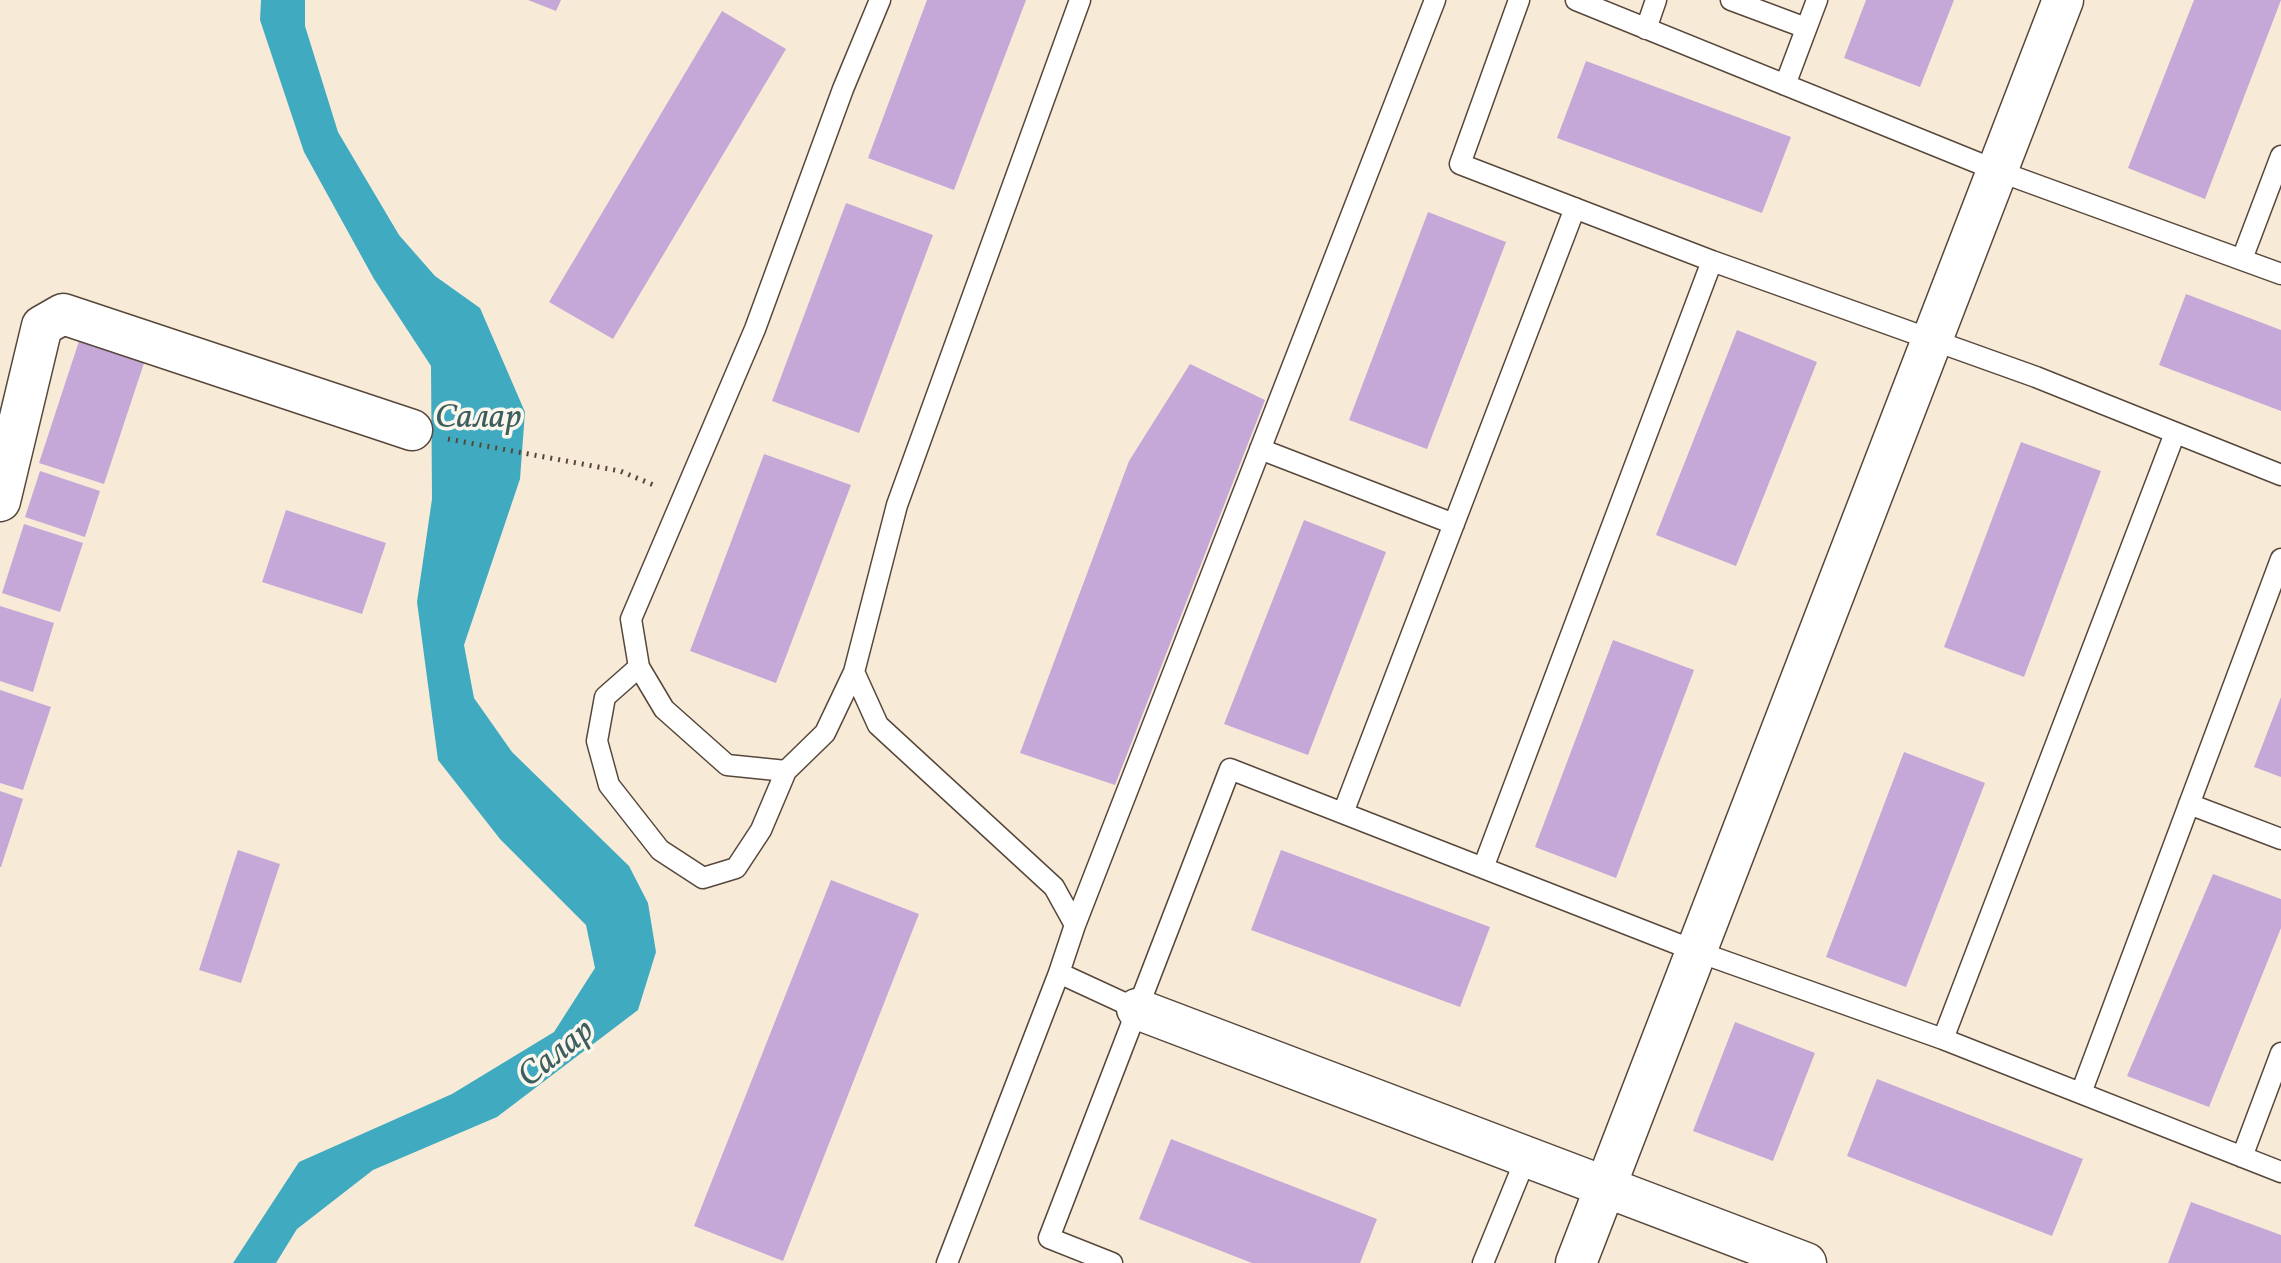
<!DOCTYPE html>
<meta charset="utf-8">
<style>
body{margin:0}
canvas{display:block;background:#f7ebd7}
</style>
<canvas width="2281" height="1263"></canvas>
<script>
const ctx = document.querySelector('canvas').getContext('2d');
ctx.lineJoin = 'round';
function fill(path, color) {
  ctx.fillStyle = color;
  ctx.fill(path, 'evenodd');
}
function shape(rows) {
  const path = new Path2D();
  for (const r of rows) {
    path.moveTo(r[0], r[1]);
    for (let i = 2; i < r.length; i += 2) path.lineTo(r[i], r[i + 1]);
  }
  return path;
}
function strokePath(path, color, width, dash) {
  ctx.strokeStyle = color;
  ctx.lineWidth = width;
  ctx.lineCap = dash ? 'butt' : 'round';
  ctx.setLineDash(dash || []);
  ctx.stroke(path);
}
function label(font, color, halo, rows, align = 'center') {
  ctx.font = font + ' Vollkorn,serif';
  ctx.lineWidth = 7;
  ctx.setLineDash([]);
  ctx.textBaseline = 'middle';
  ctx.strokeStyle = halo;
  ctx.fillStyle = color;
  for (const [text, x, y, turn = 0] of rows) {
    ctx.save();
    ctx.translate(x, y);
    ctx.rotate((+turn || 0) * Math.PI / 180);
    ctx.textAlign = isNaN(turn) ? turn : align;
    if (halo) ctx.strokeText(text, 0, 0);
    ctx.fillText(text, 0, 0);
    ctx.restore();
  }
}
const water = shape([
 [261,0,305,0,305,26,338,132,399,235,435,276,480,308,525,412,520,479,464,645,474,698,512,752,629,866,648,903,656,952,638,1010,497,1117,373,1170,297,1229,276,1263,233,1263,299,1162,452,1094,554,1032,595,968,586,925,500,839,438,760,417,602,432,499,431,366,374,279,304,152,260,20]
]);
const building = shape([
 [528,0,561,0,556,11],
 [927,0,1026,0,954,190,868,158],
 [1866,0,1954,0,1920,87,1844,58],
 [2194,0,2281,0,2205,199,2128,168],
 [722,11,786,49,613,339,549,302],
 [1586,61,1791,137,1762,213,1557,138],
 [846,203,933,235,859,433,772,401],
 [1428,212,1506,242,1427,449,1349,420],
 [2186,294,2281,330,2281,411,2159,365],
 [1737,330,1817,362,1736,566,1656,535],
 [81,335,146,357,104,484,39,463],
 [1190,364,1265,400,1115,785,1020,753,1129,461],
 [2021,442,2101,471,2024,677,1944,647],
 [764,454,851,485,776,683,690,651],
 [40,471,100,491,85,537,25,517],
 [286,510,386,543,362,614,262,582],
 [1304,520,1386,552,1308,755,1224,724],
 [24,524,83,543,60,612,2,593],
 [0,606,54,623,33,692,0,681],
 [1613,640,1694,670,1616,878,1535,847],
 [0,690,51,707,23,790,0,783],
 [2281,697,2281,777,2254,767],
 [1904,752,1985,783,1906,987,1826,957],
 [0,791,23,799,1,867,0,867],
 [238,850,280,864,241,983,199,970],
 [1281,850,1490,927,1460,1007,1251,930],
 [2213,874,2281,899,2281,928,2209,1107,2127,1076],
 [831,880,919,914,783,1261,694,1226],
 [1735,1022,1815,1053,1773,1161,1693,1131],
 [1877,1079,2083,1159,2052,1236,1847,1156],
 [1171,1139,1377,1219,1360,1263,1252,1263,1139,1219],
 [2191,1202,2281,1235,2281,1263,2168,1263]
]);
const path = shape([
 [448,439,620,471,656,486]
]);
const service = shape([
 [1519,0,1460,164,1712,261],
 [1576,0,1998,171,2281,274],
 [1731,0,1806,28],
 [1646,29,1656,0],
 [1785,85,1817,0],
 [2242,259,2281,156],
 [1260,449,1454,524],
 [639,667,605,697,597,741,609,785,660,850,703,878,736,868,761,830,786,771],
 [854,672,825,733,786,771,727,765,664,709,639,667,631,619,755,329,843,89,880,0],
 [2189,804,2281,839],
 [1343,813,1575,208],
 [1483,868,1712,261,2036,377,2281,475],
 [1075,925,1435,0],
 [1059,973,1075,925,1054,887,878,725,854,672,897,505,1080,0],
 [1943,1039,2175,433],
 [2081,1093,2281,559],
 [2242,1157,2281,1053],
 [947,1263,1059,973,1137,1009],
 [1112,1263,1049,1238,1230,769,1693,950,1943,1039,2281,1172],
 [1483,1263,1526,1158]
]);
const minor = shape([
 [0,501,42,326,63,314,412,430],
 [1137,1009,1806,1263],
 [1576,1263,2063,0]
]);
const waterNames = [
 ["Салар",478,421],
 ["Салар",558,1056,-39]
];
fill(water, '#40abc0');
fill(building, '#c5a8d8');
strokePath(service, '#57473a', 23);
strokePath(minor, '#57473a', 43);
strokePath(path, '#57473a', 5, [2, 6]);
strokePath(service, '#fff', 20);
strokePath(minor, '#fff', 40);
label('italic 34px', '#3d5e5f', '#fbf7ec', waterNames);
</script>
